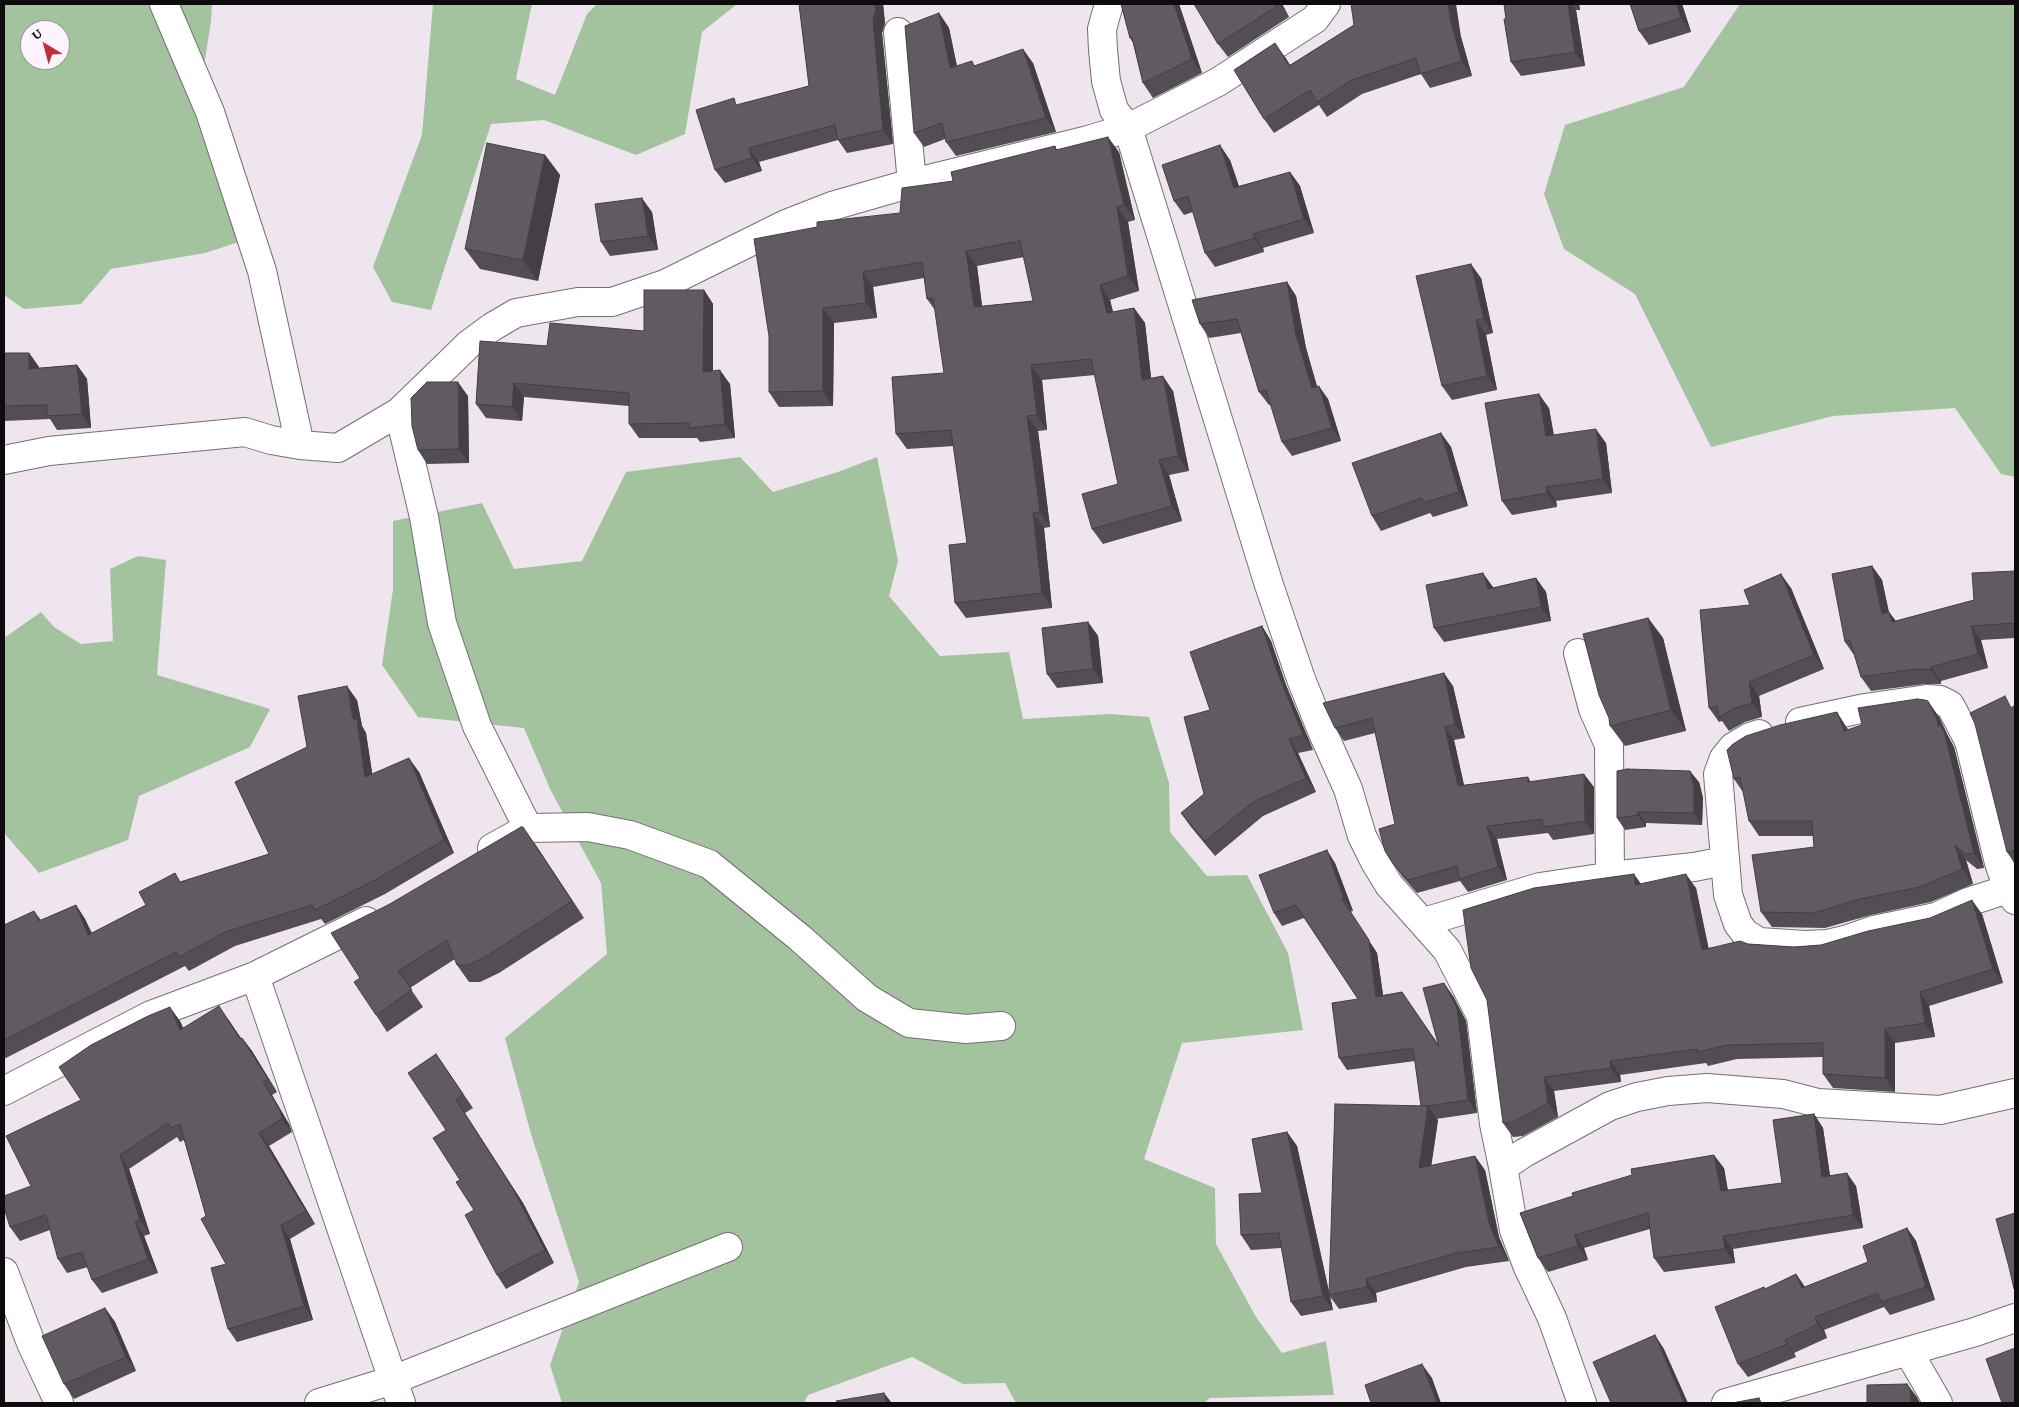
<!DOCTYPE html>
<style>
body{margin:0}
#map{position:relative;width:2019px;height:1407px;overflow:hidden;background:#efe5ee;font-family:"Crimson Pro",serif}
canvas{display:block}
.frame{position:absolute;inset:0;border:5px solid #0e0b0d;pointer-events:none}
.north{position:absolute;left:20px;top:20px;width:50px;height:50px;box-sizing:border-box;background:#fdf3fc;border:1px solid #9d969c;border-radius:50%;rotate:323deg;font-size:14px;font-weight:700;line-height:20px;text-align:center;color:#0e0b0d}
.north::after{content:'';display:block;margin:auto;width:18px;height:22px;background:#be2e39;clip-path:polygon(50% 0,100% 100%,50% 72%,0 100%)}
</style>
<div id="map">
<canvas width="2019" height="1407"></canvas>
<div class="frame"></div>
<div class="north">U</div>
</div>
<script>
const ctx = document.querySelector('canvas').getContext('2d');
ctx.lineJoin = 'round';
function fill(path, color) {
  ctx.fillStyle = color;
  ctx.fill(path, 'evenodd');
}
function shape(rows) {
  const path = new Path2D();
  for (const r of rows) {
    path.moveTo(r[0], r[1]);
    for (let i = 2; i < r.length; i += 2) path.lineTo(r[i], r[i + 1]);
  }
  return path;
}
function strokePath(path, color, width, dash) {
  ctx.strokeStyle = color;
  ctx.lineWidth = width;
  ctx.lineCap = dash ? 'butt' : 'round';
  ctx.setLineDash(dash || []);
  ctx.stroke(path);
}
const green = shape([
 [4,4,212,4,211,21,196,118,239,242,205,253,111,269,81,304,24,309,4,295],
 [30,30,60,30,60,60,30,60],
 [433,4,532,4,516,79,555,95,587,14,597,4,737,4,702,32,685,134,636,155,544,120,491,124,431,310,392,302,373,267,422,135],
 [1740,4,2015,4,2015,477,2001,474,1955,408,1833,416,1711,447,1635,294,1564,249,1544,194,1565,125,1684,87],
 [740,457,773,492,838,472,877,457,898,561,889,596,940,656,1009,652,1023,719,1110,714,1149,717,1169,783,1170,832,1207,876,1247,875,1288,953,1303,1030,1182,1043,1144,1159,1215,1188,1216,1244,1256,1317,1282,1353,1326,1341,1334,1395,1210,1398,1204,1403,1016,1403,1005,1383,963,1384,912,1357,808,1395,804,1403,562,1403,550,1365,579,1282,531,1134,505,1038,607,954,601,883,551,791,524,728,418,717,382,665,393,589,393,521,482,503,514,569,582,561,626,472],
 [138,556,166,560,157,675,270,709,250,747,139,796,128,840,39,873,4,833,4,638,41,612,54,627,81,644,113,641,110,569]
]);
const street = shape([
 [164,4,210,112,262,271,300,445],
 [1109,4,1102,29,1103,50,1106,81,1114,110,1128,128,1269,585,1301,679,1322,731,1348,789,1362,836,1375,862,1389,885,1447,950,1481,1016,1494,1124,1503,1167,1524,1153,1610,1106,1637,1097,1668,1091,1707,1088,1783,1094,1818,1103,1940,1110,2015,1093],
 [898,32,912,183],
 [399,412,424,517,442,623,477,726,528,828],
 [4,460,49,451,245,432,271,440,300,445,338,448,399,412,469,344,492,327,516,313,578,302,612,302,665,284,786,224,832,206,912,183,1088,140,1128,128,1218,82,1315,19,1326,4],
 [1578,653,1593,709,1609,745,1610,877],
 [1800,722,1865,708,1927,699,1940,700,1950,705,1969,741,1999,863,2008,889,2015,900],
 [1759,734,1750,737,1733,747,1724,758,1718,774,1728,895,1738,924,1745,933,1759,942,1805,945,1827,944,1848,939,1874,930,1936,917,1968,902,2008,889],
 [492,848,528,828,588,827,630,835,709,864,800,938,867,998,909,1023,966,1029,1001,1026],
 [1424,922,1540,887,1620,875,1694,867,1725,861],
 [255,976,393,1380,319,1403],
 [4,1091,151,1015,255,976,366,921],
 [1503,1167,1514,1230,1527,1265,1552,1318,1582,1403],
 [1908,1351,1938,1403],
 [401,1403,393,1380,728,1247],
 [1726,1403,1975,1332,2015,1318]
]);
const secondary = shape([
 [4,1272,31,1343,59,1403]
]);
const wall = shape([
 [799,4,883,4,885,23,882,33,893,144,847,153,838,140,759,162,762,171,725,183,715,170,738,105,809,86],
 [1121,4,1179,4,1202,73,1153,98,1143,83,1133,43,1130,38],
 [1194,4,1282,4,1289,17,1228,57,1218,44],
 [1504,4,1579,4,1580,10,1576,10,1585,66,1521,76,1511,62,1506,19],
 [1630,4,1682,4,1691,32,1649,45,1639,31],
 [939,13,949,28,957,66,1033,63,1056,132,956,156,946,142,945,139,924,147,914,133],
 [1354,25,1461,37,1472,76,1430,88,1421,74,1362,94,1327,117,1319,105,1274,133,1264,119,1285,57,1290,65],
 [1055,146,1057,150,1119,152,1135,220,1128,222,1139,291,1110,300,1113,312,1134,308,1145,323,1151,378,1173,391,1189,471,1169,475,1182,521,1103,544,1092,529,1118,484,1095,375,1042,380,1047,430,1038,431,1050,527,1044,528,1052,608,966,618,955,603,967,543,954,446,907,449,896,434,944,373,935,310,927,299,924,278,873,287,877,318,834,323,833,406,779,407,769,392,769,336,900,213,953,181],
 [1024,257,1033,301,982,306,977,266],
 [545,155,560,175,538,281,480,269,465,249],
 [1230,160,1239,186,1290,172,1300,186,1314,233,1263,248,1264,252,1215,267,1205,253,1193,212,1184,215,1174,201],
 [652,212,658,250,610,256,601,242],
 [1481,278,1493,333,1486,335,1497,390,1452,400,1442,386],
 [1287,282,1296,296,1306,348,1317,386,1328,399,1341,441,1292,456,1282,442,1271,404,1269,405,1259,392,1241,333,1209,338,1200,324],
 [704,290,713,304,713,371,730,384,735,438,700,442,697,438,639,438,629,424,629,406,524,397,522,421,486,418,476,404,547,346,644,331],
 [4,353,29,353,39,367,39,368,77,365,87,379,91,428,57,430,50,419,4,421],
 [468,396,469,463,427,464,418,450],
 [1549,408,1554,435,1606,443,1612,493,1556,501,1557,507,1512,515,1502,501],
 [1441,433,1451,447,1468,506,1433,517,1430,513,1381,531,1372,516],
 [1872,566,1882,580,1889,612,1896,621,1974,600,2015,571,2015,638,1981,640,1988,668,1941,681,1941,684,1925,684,1871,691,1861,677,1854,655,1845,642],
 [1536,578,1546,592,1551,621,1444,642,1434,628,1493,588],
 [1791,588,1824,669,1759,696,1762,717,1745,722,1729,731,1722,721,1719,722,1709,708,1750,605],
 [1648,618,1663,638,1686,731,1625,746,1610,726,1609,718],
 [1088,622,1098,636,1103,683,1057,688,1047,674],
 [1262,626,1271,641,1286,685,1313,750,1298,753,1316,792,1263,816,1215,856,1191,827,1181,813,1204,794,1210,710],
 [1453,686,1465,738,1454,740,1464,785,1528,777,1531,782,1594,787,1594,834,1553,840,1548,833,1497,839,1507,880,1468,892,1460,881,1417,893,1402,876,1392,862,1395,824,1375,733,1344,741,1335,728],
 [357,700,362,726,366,733,372,774,419,772,454,853,385,894,325,924,321,919,235,946,189,971,185,966,4,1059,4,925,34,911,41,920,76,905,85,919,92,933,146,905,181,882,269,854,307,747],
 [2015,705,2015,864,2007,852,2013,707],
 [1939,717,1948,736,1954,747,1984,868,1977,869,1966,860,1973,884,1931,902,1871,915,1825,928,1772,927,1761,912,1814,847,1813,836,1759,836,1749,821,1743,792,1734,779,1847,728,1848,730],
 [1699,782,1703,798,1702,825,1646,823,1646,827,1625,830,1617,818],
 [535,844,584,918,499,973,480,982,469,982,457,965,455,959,410,988,423,1007,387,1032,376,1015,360,978],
 [1335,863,1353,911,1350,912,1377,953,1383,995,1402,992,1439,1045,1453,996,1466,1021,1477,1113,1436,1119,1438,1120,1431,1165,1485,1170,1499,1237,1509,1261,1466,1267,1376,1293,1377,1302,1339,1309,1329,1295,1421,1106,1415,1061,1347,1070,1339,1058,1358,999,1304,918,1282,926,1274,913],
 [1641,884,1696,888,1708,948,1748,944,1794,947,1821,945,1982,914,2003,983,1929,1006,1935,1037,1895,1043,1895,1092,1833,1088,1823,1074,1823,1057,1737,1059,1708,1066,1706,1063,1620,1075,1621,1082,1554,1091,1558,1117,1523,1136,1513,1137,1503,1123],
 [228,1019,241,1038,242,1038,252,1051,277,1092,272,1095,289,1124,292,1132,269,1146,315,1224,290,1239,313,1320,237,1342,228,1329,226,1264,206,1216,184,1140,180,1142,177,1137,129,1169,150,1234,144,1236,158,1273,102,1293,92,1280,88,1267,67,1273,58,1259,50,1230,20,1241,10,1227,31,1186,81,1100,180,1021,183,1028],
 [436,1054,473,1108,465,1113,523,1203,554,1263,506,1289,497,1275,446,1130],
 [1814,1114,1823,1128,1830,1175,1856,1186,1863,1228,1733,1249,1735,1263,1664,1272,1654,1258,1650,1229,1584,1248,1588,1260,1548,1272,1538,1258,1520,1213,1724,1168,1728,1190,1782,1183],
 [1287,1132,1297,1146,1333,1310,1301,1316,1291,1302,1281,1248,1251,1250,1241,1235,1262,1193],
 [1907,1228,1916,1241,1935,1300,1890,1315,1884,1307,1824,1330,1827,1338,1794,1353,1796,1357,1748,1377,1738,1364,1796,1274,1805,1287,1868,1262],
 [105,1308,115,1322,136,1371,74,1399,64,1384]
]);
const shadedWall = shape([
 [875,4,883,4,885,23,882,33,893,144,883,130,873,20],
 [1174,4,1179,4,1202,73,1192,59],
 [1280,4,1282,4,1289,17],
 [1448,4,1456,4,1461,37,1472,76,1462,61,1451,23],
 [1568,4,1572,4,1576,10,1585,66,1575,52],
 [1575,4,1579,4,1580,10],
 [1677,4,1682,4,1691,32,1681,18],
 [939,13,949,28,960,82,950,68],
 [1275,43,1285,57,1299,80,1289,66],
 [1023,49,1033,63,1056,132,1046,118],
 [1108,137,1119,152,1135,220,1124,205],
 [1220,145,1230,160,1244,202,1234,188],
 [749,148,759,162,762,171,752,158],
 [545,155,560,175,538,281,523,260],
 [1290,172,1300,186,1314,233,1304,219],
 [642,198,652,212,658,250,648,236],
 [1117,207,1128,222,1139,291,1128,276],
 [1253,234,1263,248,1264,252,1254,238],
 [966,251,977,266,984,322,974,307],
 [1471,264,1481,278,1493,333,1484,319],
 [863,272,873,287,877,318,866,303],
 [1287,282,1296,296,1306,348,1321,401,1312,388,1296,335],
 [1100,285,1110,300,1117,328,1107,313],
 [704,290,713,304,713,386,703,372],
 [823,308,834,323,833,406,823,391],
 [1134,308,1145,323,1153,395,1142,380],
 [1476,320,1486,335,1497,390,1487,376],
 [29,353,39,367,39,383,29,369],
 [77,365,87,379,91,428,82,414],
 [1031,365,1042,380,1047,430,1037,415],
 [720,370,730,384,735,438,725,424],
 [1163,376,1173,391,1189,471,1178,456],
 [458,382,468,396,469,463,459,449],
 [514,383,524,397,522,421,512,407],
 [1319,386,1328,399,1341,441,1332,428],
 [1539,394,1549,408,1556,450,1546,436],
 [1027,416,1038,431,1050,527,1040,512],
 [1596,429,1606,443,1612,493,1603,479],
 [1441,433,1451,447,1468,506,1459,492],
 [1159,460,1169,475,1182,521,1172,506],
 [1546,487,1556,501,1557,507,1547,493],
 [1033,513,1044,528,1052,608,1042,593],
 [1872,566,1882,580,1892,628,1882,614],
 [1483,573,1493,587,1498,603,1488,589],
 [1781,574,1791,588,1824,669,1814,655],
 [1536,578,1546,592,1551,621,1541,607],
 [1889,612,1899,626,1892,622],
 [1648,618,1663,638,1686,731,1671,710],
 [1088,622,1098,636,1103,683,1093,669],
 [1262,626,1271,641,1286,685,1313,750,1303,735,1277,671],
 [1971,626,1981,640,1988,668,1978,654],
 [1931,667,1941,681,1941,684,1931,670],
 [1444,673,1453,686,1465,738,1455,724],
 [1749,682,1759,696,1762,717,1752,703],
 [347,686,357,700,362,726,366,733,375,791,365,777],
 [1928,701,1939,717,1948,736,1954,747,1984,868,1974,853,1938,726],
 [1837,712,1847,728,1855,746,1844,731],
 [1445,727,1454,740,1467,799,1458,786],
 [1289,739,1298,753,1316,792,1306,778],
 [409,758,419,772,454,853,444,840],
 [1690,771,1699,782,1703,798,1702,825,1694,813],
 [1584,774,1594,787,1594,834,1585,821],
 [1638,812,1646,823,1646,827,1638,815],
 [1487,826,1497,839,1507,880,1498,867],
 [523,827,535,844,584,918,572,901],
 [1955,845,1966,860,1973,884,1962,869],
 [1327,850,1335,863,1353,911,1344,899],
 [1634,874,1644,888,1635,885],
 [1686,874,1696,888,1712,964,1702,950],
 [1342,899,1377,953,1385,1009,1376,997],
 [1972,900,1982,914,2003,983,1993,969],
 [76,905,85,919,98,949,88,935],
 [1444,983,1453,996,1466,1021,1477,1113,1468,1100],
 [1920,992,1929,1006,1935,1037,1925,1023],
 [219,1006,228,1019,250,1052,240,1039],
 [170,1007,180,1021,190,1043,180,1030],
 [1885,1029,1895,1043,1895,1092,1885,1078],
 [242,1038,252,1051,277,1092,268,1079],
 [1610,1061,1620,1075,1621,1082,1611,1068],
 [1544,1077,1554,1091,1558,1117,1548,1103],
 [263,1082,272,1095,289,1124,292,1132,282,1119],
 [456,1100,523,1203,554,1263,545,1250],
 [1428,1106,1438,1120,1429,1182,1419,1168],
 [1814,1114,1823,1128,1832,1190,1822,1177],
 [1287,1132,1297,1146,1333,1310,1323,1296],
 [259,1133,269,1146,315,1224,306,1211],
 [120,1155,129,1169,150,1234,140,1220],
 [1714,1155,1724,1168,1730,1205,1721,1191],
 [1475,1156,1485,1170,1499,1237,1509,1261,1499,1247,1489,1223],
 [1847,1173,1856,1186,1863,1228,1853,1215],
 [135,1222,144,1236,158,1273,148,1259],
 [281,1225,290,1239,313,1320,304,1306],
 [1907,1228,1916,1241,1935,1300,1926,1287],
 [1575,1235,1584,1248,1588,1260,1578,1246],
 [1723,1236,1733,1249,1735,1263,1725,1249],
 [1796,1274,1805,1287,1802,1288],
 [1366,1279,1376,1293,1377,1302,1367,1287],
 [105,1308,115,1322,136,1371,126,1357],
 [1815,1317,1824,1330,1827,1338,1818,1324],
 [1655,1335,1664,1349,1688,1403,1684,1403],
 [1785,1340,1794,1353,1796,1357,1787,1344],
 [1422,1364,1432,1378,1441,1403,1437,1403],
 [1907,1384,1917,1397,1920,1403,1911,1403],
 [884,1393,892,1403,886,1403]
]);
const building = shape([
 [799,4,875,4,876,10,873,20,883,130,838,140,835,125,749,148,752,158,715,170,696,110,734,98,736,105,809,86,799,4],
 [1121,4,1174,4,1192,59,1143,83,1132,37,1130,38,1121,4],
 [1194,4,1280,4,1218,44,1194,4],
 [1351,4,1448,4,1451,23,1462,61,1420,74,1416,58,1352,80,1317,102,1310,90,1264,119,1234,70,1275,43,1289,66,1354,25,1351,4],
 [1504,4,1568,4,1575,52,1511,62,1504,19,1506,19,1504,4],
 [1630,4,1677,4,1681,18,1639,31,1630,4],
 [939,13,950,68,972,61,974,66,1023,49,1046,118,946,142,942,123,914,133,905,26,939,13],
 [1108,137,1124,205,1117,207,1128,276,1100,285,1107,313,1134,308,1142,380,1163,376,1178,456,1159,460,1172,506,1092,529,1082,494,1118,484,1091,359,1031,365,1037,415,1027,416,1040,512,1033,513,1042,593,955,603,949,545,967,543,951,430,896,434,892,377,944,373,933,298,927,299,922,262,863,272,866,303,823,308,823,391,769,392,769,336,754,239,817,227,817,222,900,213,902,188,953,181,951,172,1055,146,1056,150,1108,137],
 [1020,241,1033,301,974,307,966,251,1020,241],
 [487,143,545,155,523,260,465,249,487,143],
 [1220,145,1234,188,1290,172,1304,219,1253,234,1254,238,1205,253,1188,196,1174,201,1162,165,1220,145],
 [642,198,648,236,601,242,595,204,642,198],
 [1471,264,1484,319,1476,320,1487,376,1442,386,1416,276,1471,264],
 [1287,282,1296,335,1312,388,1319,386,1332,428,1282,442,1266,390,1259,392,1237,319,1200,324,1192,300,1287,282],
 [644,290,704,290,703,372,720,370,725,424,690,428,689,423,629,424,629,393,514,383,512,407,476,404,480,341,547,346,550,323,644,331,644,290],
 [4,353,29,353,29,369,77,365,82,414,47,416,47,405,4,406,4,353],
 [427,382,458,382,459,449,418,450,412,426,411,398,427,382],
 [1539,394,1546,436,1596,429,1603,479,1546,487,1547,493,1502,501,1485,403,1539,394],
 [1441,433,1459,492,1423,503,1422,498,1372,516,1352,463,1441,433],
 [1872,566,1882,614,1889,612,1892,622,1974,600,1972,573,2015,571,2015,623,1971,626,1978,654,1931,667,1931,670,1915,669,1861,677,1850,640,1845,642,1832,574,1872,566],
 [1483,573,1488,589,1536,578,1541,607,1434,628,1426,585,1483,573],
 [1781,574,1814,655,1749,682,1752,703,1735,708,1719,717,1717,706,1709,708,1700,610,1750,605,1744,590,1781,574],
 [1648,618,1671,710,1610,726,1609,718,1599,695,1583,634,1648,618],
 [1088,622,1093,669,1047,674,1042,628,1088,622],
 [1262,626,1277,671,1303,735,1289,739,1306,778,1253,802,1205,841,1181,813,1204,794,1184,717,1210,710,1190,652,1262,626],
 [1444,673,1455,724,1445,727,1458,786,1528,777,1528,782,1584,774,1585,821,1544,827,1542,819,1487,826,1498,867,1459,879,1457,866,1408,880,1392,862,1385,851,1379,829,1395,824,1372,718,1335,728,1323,703,1444,673],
 [347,686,353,719,357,719,365,777,409,758,444,840,375,880,315,910,312,905,225,932,179,957,176,952,4,1040,4,925,34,911,39,921,76,905,88,935,146,905,139,892,175,873,180,882,269,854,235,782,307,747,298,696,347,686],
 [2005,696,2011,708,2015,705,2015,851,2007,852,1975,724,1970,713,2005,696],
 [1917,699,1925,700,1928,701,1937,719,1938,726,1940,725,1944,731,1974,853,1966,854,1955,845,1962,869,1920,887,1860,899,1814,913,1761,912,1752,855,1814,847,1812,821,1749,821,1740,777,1734,779,1727,750,1733,744,1746,736,1780,725,1837,712,1844,731,1862,725,1858,708,1917,699],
 [1627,769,1690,771,1694,787,1694,813,1638,812,1638,815,1617,818,1617,771,1627,769],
 [521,827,523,827,572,901,487,956,468,965,457,965,447,940,398,971,412,990,376,1015,354,982,360,978,331,933,388,905,521,827],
 [1327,850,1344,899,1342,899,1369,940,1376,997,1402,992,1439,1047,1423,988,1444,983,1457,1008,1468,1100,1428,1106,1421,1106,1413,1048,1339,1058,1332,1003,1358,999,1296,905,1274,913,1259,875,1327,850],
 [1634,874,1635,885,1686,874,1702,950,1740,941,1748,944,1794,947,1821,945,1868,931,1930,918,1972,900,1993,969,1920,992,1925,1023,1885,1029,1885,1078,1823,1074,1823,1043,1727,1045,1698,1052,1697,1049,1610,1061,1611,1068,1544,1077,1548,1103,1513,1122,1503,1123,1487,1000,1471,968,1463,910,1534,888,1634,874],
 [219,1006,240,1039,242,1038,268,1079,263,1082,280,1110,282,1119,259,1133,306,1211,281,1225,304,1306,228,1329,211,1268,226,1264,201,1219,206,1216,180,1124,171,1128,168,1123,120,1155,140,1220,135,1222,148,1259,92,1280,82,1252,58,1259,46,1215,10,1227,4,1208,4,1196,31,1186,6,1136,81,1100,59,1067,91,1045,148,1016,170,1007,180,1030,219,1006],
 [436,1054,463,1094,456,1100,513,1189,545,1250,497,1275,465,1215,474,1210,456,1182,460,1180,433,1138,446,1130,408,1073,436,1054],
 [1335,1104,1428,1106,1419,1168,1475,1156,1489,1223,1499,1247,1456,1253,1366,1279,1367,1287,1329,1295,1335,1104],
 [1814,1114,1822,1177,1847,1173,1853,1215,1723,1236,1725,1249,1654,1258,1648,1213,1575,1235,1578,1246,1538,1258,1520,1213,1573,1196,1572,1193,1632,1175,1631,1169,1714,1155,1721,1191,1782,1183,1773,1120,1814,1114],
 [1287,1132,1323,1296,1291,1302,1279,1233,1241,1235,1239,1194,1262,1193,1252,1139,1287,1132],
 [2015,1213,2015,1289,2014,1289,2009,1267,1996,1219,2015,1213],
 [1907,1228,1926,1287,1881,1302,1878,1293,1815,1317,1818,1324,1785,1340,1787,1344,1738,1364,1715,1307,1764,1287,1765,1289,1796,1274,1802,1288,1868,1262,1863,1246,1907,1228],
 [105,1308,126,1357,64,1384,42,1336,105,1308],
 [1655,1335,1684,1403,1611,1403,1593,1362,1655,1335],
 [2015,1348,2015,1403,2002,1403,1986,1359,2015,1348],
 [1422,1364,1437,1403,1371,1403,1365,1385,1422,1364],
 [1907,1384,1910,1389,1911,1403,1867,1403,1867,1385,1907,1384],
 [884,1393,886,1403,838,1403,836,1401,884,1393],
 [1759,1398,1761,1403,1732,1403,1759,1398]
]);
fill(green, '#a2c39e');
strokePath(street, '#766e75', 30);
strokePath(secondary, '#766e75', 30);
strokePath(street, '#fff', 28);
strokePath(secondary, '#fff', 28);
fill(wall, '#534d55');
fill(shadedWall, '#443f45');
fill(building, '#615a63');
strokePath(building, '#443f45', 1);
</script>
